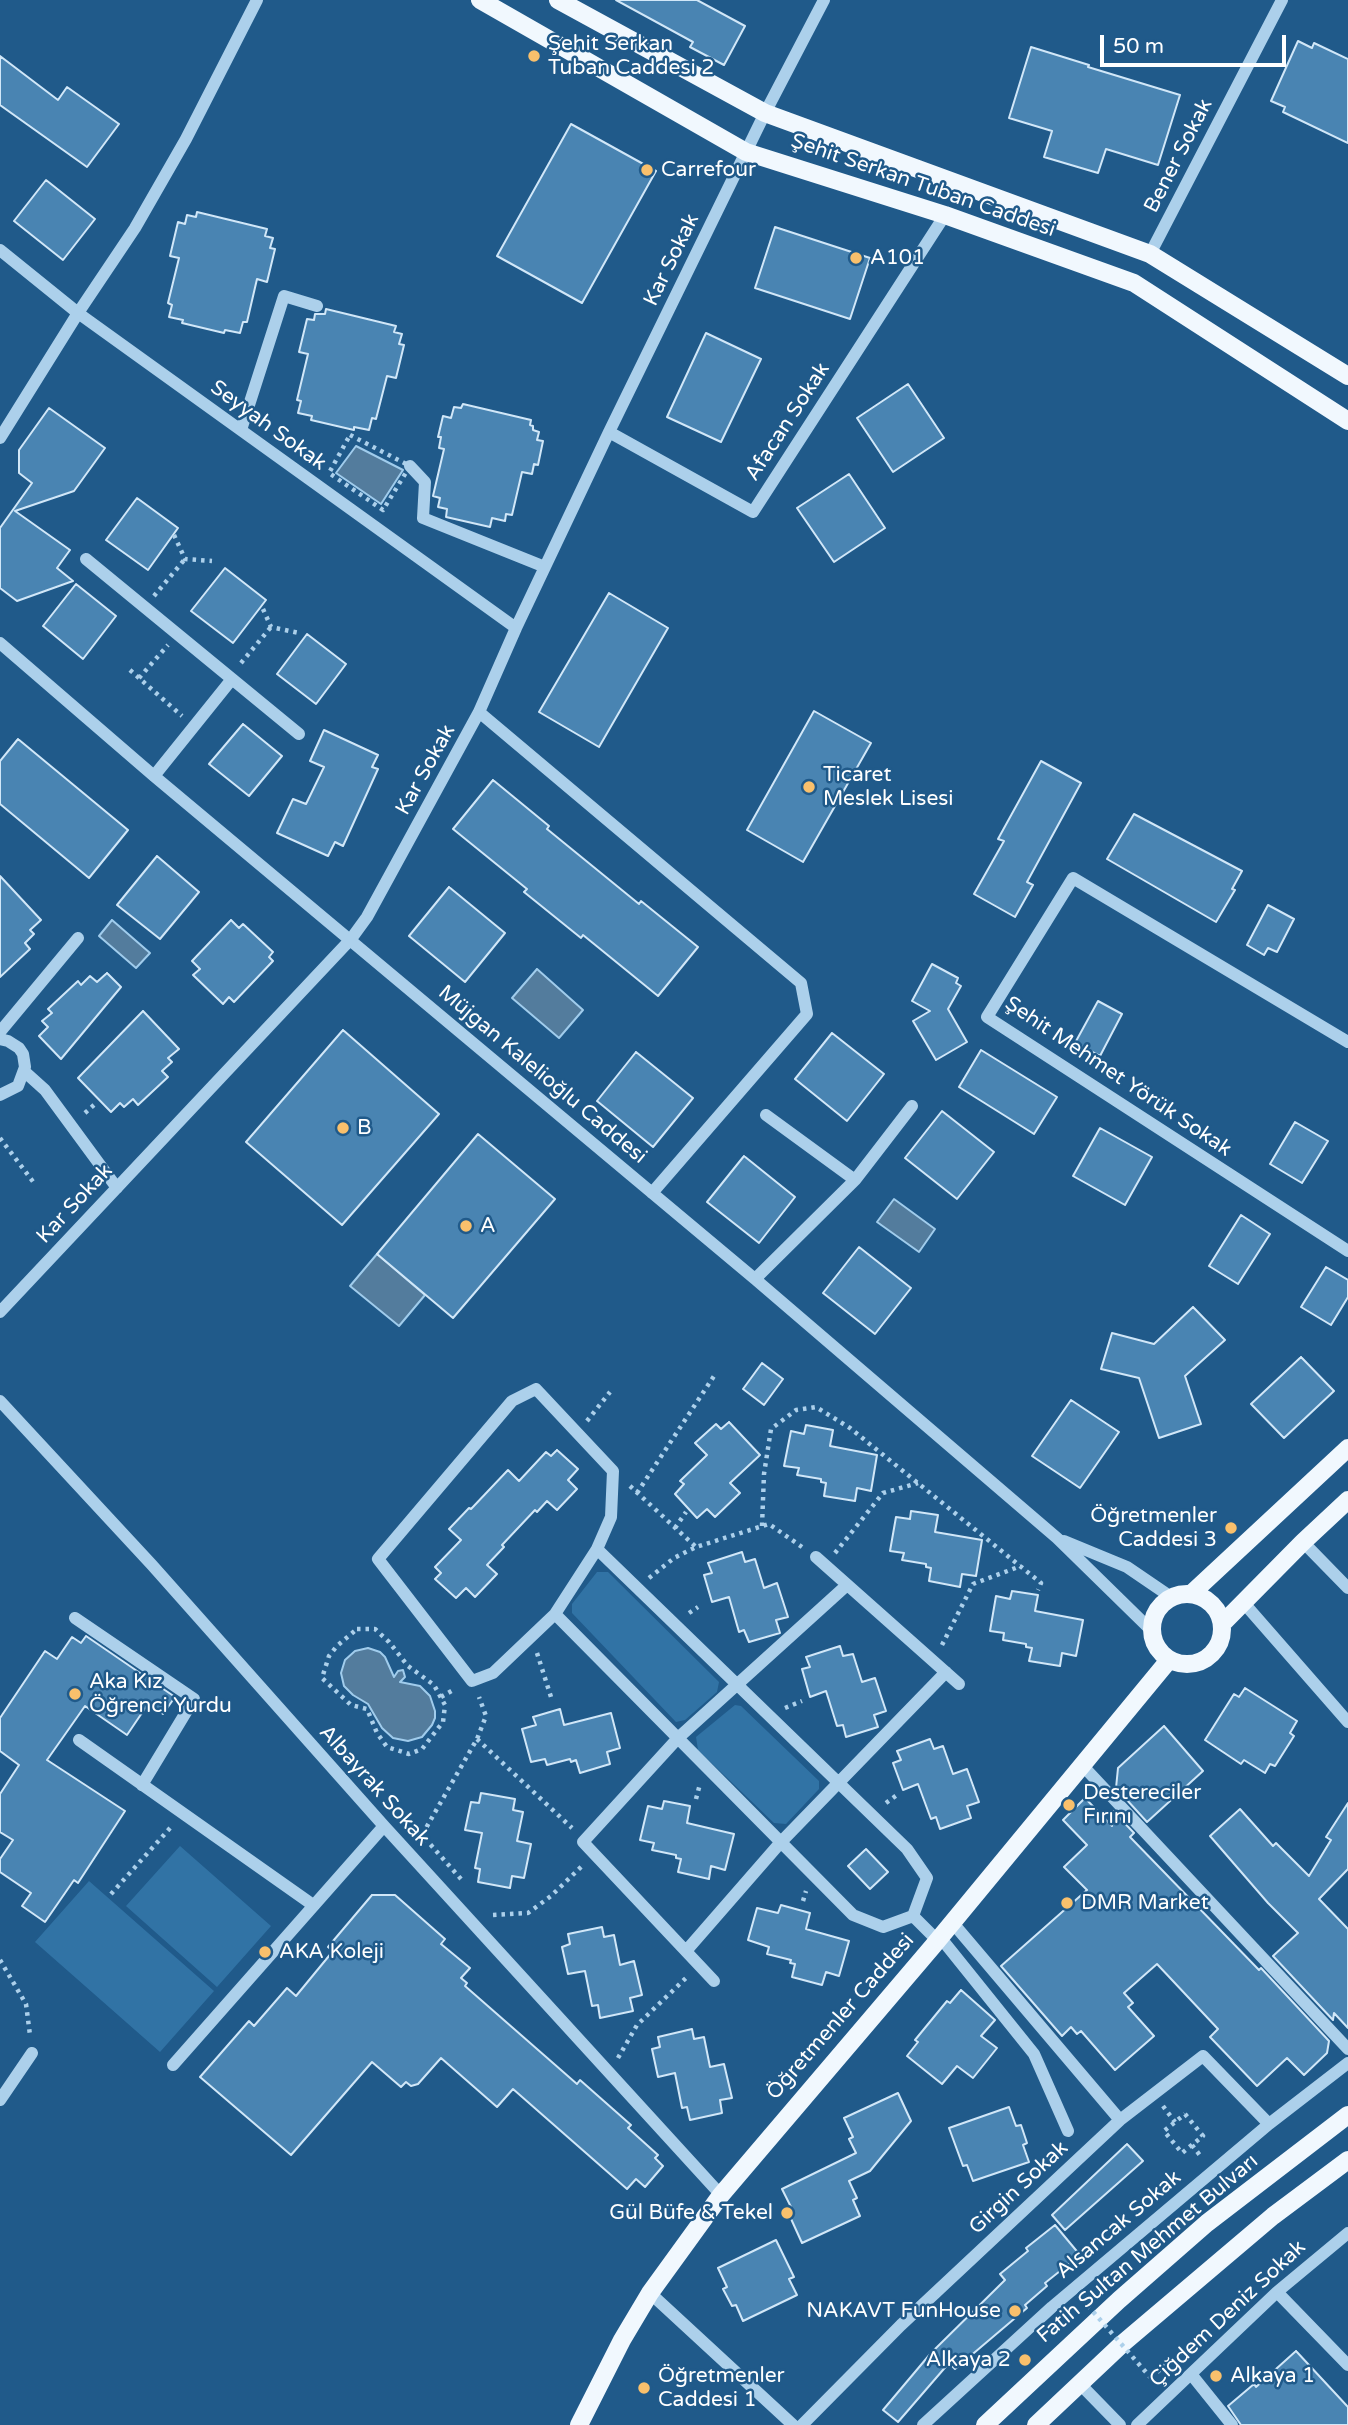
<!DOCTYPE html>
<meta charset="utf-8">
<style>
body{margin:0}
#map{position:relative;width:1348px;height:2425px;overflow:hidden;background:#205a8a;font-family:"Varela Round",sans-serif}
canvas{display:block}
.scale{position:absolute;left:1100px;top:35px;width:186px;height:32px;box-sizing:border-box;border:4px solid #fff;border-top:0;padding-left:9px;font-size:21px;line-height:24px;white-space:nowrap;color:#fff;-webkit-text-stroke:5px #205a8a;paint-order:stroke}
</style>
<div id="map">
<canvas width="1348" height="2425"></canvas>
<div class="scale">50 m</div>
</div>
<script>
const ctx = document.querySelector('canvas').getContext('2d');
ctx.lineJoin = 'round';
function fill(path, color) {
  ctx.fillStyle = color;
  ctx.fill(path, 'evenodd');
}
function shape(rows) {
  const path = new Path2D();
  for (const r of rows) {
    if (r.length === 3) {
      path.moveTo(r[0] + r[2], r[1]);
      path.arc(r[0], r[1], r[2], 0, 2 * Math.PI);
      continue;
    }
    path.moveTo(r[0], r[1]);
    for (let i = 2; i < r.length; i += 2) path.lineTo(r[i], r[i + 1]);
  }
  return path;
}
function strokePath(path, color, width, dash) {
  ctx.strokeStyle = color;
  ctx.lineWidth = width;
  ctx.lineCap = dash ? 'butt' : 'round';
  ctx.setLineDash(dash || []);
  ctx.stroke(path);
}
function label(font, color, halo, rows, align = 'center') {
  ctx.font = font + ' "Varela Round",sans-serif';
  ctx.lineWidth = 5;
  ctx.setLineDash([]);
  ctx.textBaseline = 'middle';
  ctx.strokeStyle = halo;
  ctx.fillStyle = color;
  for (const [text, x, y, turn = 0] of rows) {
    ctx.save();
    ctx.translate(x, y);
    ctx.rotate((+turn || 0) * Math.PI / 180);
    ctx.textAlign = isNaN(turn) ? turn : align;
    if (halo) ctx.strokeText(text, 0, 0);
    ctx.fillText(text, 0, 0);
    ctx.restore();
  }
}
const green = shape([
 [597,1572,608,1572,719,1682,717,1692,685,1720,676,1722,572,1613,572,1604],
 [735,1705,741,1706,819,1781,819,1789,786,1824,774,1823,698,1750,696,1737],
 [180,1846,271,1926,217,1987,126,1906],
 [89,1881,214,1991,160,2052,35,1942]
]);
const water = shape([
 [356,446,403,470,381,504,336,473,356,446],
 [112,920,150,953,136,968,99,936,112,920],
 [537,969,583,1010,559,1038,512,998,537,969],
 [894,1199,935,1229,919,1252,877,1222,894,1199],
 [377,1254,425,1295,399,1326,350,1286,377,1254],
 [368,1648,380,1652,385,1657,394,1677,398,1671,403,1670,405,1677,400,1682,420,1686,430,1696,435,1711,435,1718,432,1725,422,1737,408,1741,393,1738,382,1728,368,1704,353,1695,344,1686,341,1673,345,1660,355,1651,368,1648]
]);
const building = shape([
 [616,0,697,0,745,26,724,65,690,47,693,42,616,0],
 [1298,41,1312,48,1314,43,1348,59,1348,143,1283,112,1285,107,1271,101,1298,41],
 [1031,47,1089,65,1088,67,1180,95,1158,165,1106,149,1098,173,1044,157,1052,131,1009,118,1031,47],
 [0,56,58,100,67,87,119,124,87,167,0,105,0,56],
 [571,124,656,171,582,303,497,256,571,124],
 [46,180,95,219,63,260,14,221,46,180],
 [197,212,267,229,265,236,273,238,270,248,275,249,267,282,257,279,247,322,243,322,240,333,225,330,224,333,182,323,183,320,169,317,172,305,168,303,179,258,170,256,178,222,185,224,187,215,196,217,197,212],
 [775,227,870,258,850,319,755,288,775,227],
 [326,309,396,326,394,332,402,334,399,344,404,345,396,378,387,376,376,419,372,418,369,430,354,427,354,430,311,420,312,416,298,413,301,401,297,400,308,354,299,352,307,319,314,320,315,314,325,314,326,309],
 [706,333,761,359,721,442,667,417,706,333],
 [908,384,944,438,893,472,857,418,908,384],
 [463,404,531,420,530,425,533,426,533,430,539,432,537,440,543,441,538,465,534,464,532,474,522,472,512,515,506,514,505,521,492,518,490,527,446,517,447,509,438,507,440,498,433,496,444,449,439,448,441,437,438,437,443,416,451,418,454,407,461,408,463,404],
 [49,408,105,448,74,491,15,511,70,550,57,568,73,581,17,601,0,588,0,528,32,483,19,473,19,450,49,408],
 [849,474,885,528,834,562,797,508,849,474],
 [137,498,178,528,148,570,106,540,137,498],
 [225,568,266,600,233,643,191,611,225,568],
 [76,584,116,616,83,659,43,626,76,584],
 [609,593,668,628,599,747,539,712,609,593],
 [307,634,346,664,316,704,277,674,307,634],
 [814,711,871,743,803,862,747,830,814,711],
 [243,724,282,756,249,796,209,764,243,724],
 [324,730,378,755,372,767,378,769,343,846,335,842,328,856,277,833,293,799,306,804,324,767,310,761,324,730],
 [18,739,128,830,89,878,0,804,0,761,18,739],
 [1041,761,1081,783,1027,882,1033,885,1015,917,974,894,1004,841,998,839,1041,761],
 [493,780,549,826,547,829,639,904,641,901,698,947,658,996,583,935,581,938,524,892,527,889,453,829,493,780],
 [1134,814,1242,871,1232,889,1235,890,1216,922,1107,859,1134,814],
 [157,856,199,892,160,939,117,905,157,856],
 [0,876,41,920,30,930,34,934,25,943,30,949,0,977,0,876],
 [449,887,505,933,465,982,409,936,449,887],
 [1268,905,1294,919,1277,952,1268,948,1264,955,1247,945,1268,905],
 [231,920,239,928,243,924,273,952,269,957,273,961,234,1002,229,997,223,1004,193,975,200,969,192,961,231,920],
 [932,964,958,978,956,983,961,986,948,1009,967,1042,936,1060,913,1021,930,1011,912,1001,932,964],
 [107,973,121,987,61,1059,39,1036,48,1027,42,1021,52,1013,48,1009,78,981,81,985,90,976,97,982,107,973],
 [1098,1001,1122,1014,1100,1056,1075,1043,1098,1001],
 [143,1011,179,1049,168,1058,172,1062,162,1071,168,1077,138,1105,133,1099,124,1107,120,1103,111,1112,78,1078,143,1011],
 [343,1030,439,1114,342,1225,246,1142,343,1030],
 [832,1033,884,1074,847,1121,795,1079,832,1033],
 [981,1050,1057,1097,1034,1134,959,1087,981,1050],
 [636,1052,693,1098,653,1147,597,1101,636,1052],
 [942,1111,994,1152,957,1199,905,1158,942,1111],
 [1295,1122,1328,1141,1302,1183,1270,1164,1295,1122],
 [1100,1128,1152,1157,1125,1205,1073,1176,1100,1128],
 [478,1134,555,1199,453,1318,377,1254,478,1134],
 [744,1156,795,1197,759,1243,707,1202,744,1156],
 [1241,1215,1270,1234,1238,1284,1209,1266,1241,1215],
 [859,1247,911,1288,875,1334,823,1293,859,1247],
 [1326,1267,1348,1280,1348,1297,1331,1325,1301,1307,1326,1267],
 [1193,1307,1225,1340,1185,1376,1201,1424,1159,1438,1139,1378,1101,1369,1112,1333,1154,1344,1193,1307],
 [1301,1357,1334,1391,1284,1438,1251,1404,1301,1357],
 [762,1363,783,1379,764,1405,743,1389,762,1363],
 [1071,1400,1119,1432,1080,1488,1032,1456,1071,1400],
 [729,1422,760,1455,730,1483,740,1493,715,1517,707,1509,697,1518,675,1494,684,1484,680,1481,707,1455,695,1443,716,1424,721,1429,729,1422],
 [806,1425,833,1430,830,1446,877,1455,871,1491,857,1488,855,1501,824,1496,826,1483,821,1482,821,1479,797,1475,799,1468,784,1466,791,1431,804,1434,806,1425],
 [557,1450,578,1469,568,1480,577,1489,557,1510,547,1501,537,1512,535,1510,502,1545,504,1547,487,1565,497,1574,475,1597,466,1588,456,1598,435,1579,441,1573,435,1567,461,1540,449,1529,469,1508,471,1509,508,1470,519,1481,546,1452,551,1456,557,1450],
 [911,1511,938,1515,935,1532,982,1540,976,1576,962,1574,960,1587,929,1581,931,1568,926,1567,926,1564,902,1560,904,1553,890,1551,896,1517,910,1519,911,1511],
 [742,1552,745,1562,755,1559,764,1588,777,1583,788,1617,776,1620,780,1633,749,1642,744,1630,739,1632,729,1597,712,1602,704,1575,712,1573,708,1563,742,1552],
 [1012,1591,1038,1595,1035,1611,1083,1620,1076,1656,1062,1653,1060,1666,1029,1661,1032,1648,1026,1647,1026,1644,1003,1640,1004,1633,990,1631,996,1596,1010,1599,1012,1591],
 [86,1636,175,1697,163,1714,148,1704,127,1735,85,1706,47,1760,125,1811,78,1883,74,1880,45,1922,22,1906,31,1893,0,1872,0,1859,13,1840,0,1832,0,1794,19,1765,0,1751,0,1718,45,1651,57,1659,72,1637,81,1643,86,1636],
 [840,1646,843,1656,853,1654,862,1682,875,1678,886,1711,874,1715,878,1727,846,1737,843,1725,837,1726,826,1691,810,1697,802,1669,810,1667,806,1657,840,1646],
 [1245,1688,1297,1721,1290,1733,1294,1736,1275,1766,1270,1764,1265,1773,1244,1760,1241,1764,1205,1740,1234,1694,1239,1697,1245,1688],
 [560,1709,564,1725,611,1713,620,1748,607,1752,610,1764,580,1773,576,1760,571,1762,570,1759,547,1765,545,1759,531,1762,522,1729,536,1725,533,1717,560,1709],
 [1164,1726,1203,1771,1147,1822,1116,1788,1118,1768,1164,1726],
 [930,1739,934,1749,943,1746,953,1774,967,1769,979,1802,967,1806,971,1818,940,1829,936,1817,931,1819,918,1784,903,1790,893,1763,901,1760,897,1751,930,1739],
 [481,1793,515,1799,513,1810,523,1812,517,1841,531,1844,524,1878,512,1876,510,1888,478,1882,480,1869,475,1868,482,1833,465,1830,471,1802,479,1803,481,1793],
 [1085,1798,1112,1826,1113,1811,1134,1833,1130,1837,1259,1970,1261,1968,1329,2041,1327,2053,1304,2075,1287,2058,1257,2086,1210,2037,1218,2029,1157,1964,1124,1993,1133,2003,1128,2007,1154,2036,1115,2070,1081,2031,1077,2034,1071,2027,1062,2036,1001,1966,1087,1890,1064,1867,1087,1845,1063,1820,1085,1798],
 [664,1801,690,1806,687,1823,734,1834,725,1870,711,1866,709,1879,678,1872,681,1859,676,1858,676,1855,652,1850,654,1843,640,1840,648,1806,662,1809,664,1801],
 [1348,1803,1348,1869,1319,1899,1348,1929,1348,2028,1334,2013,1333,2020,1273,1956,1298,1933,1268,1903,1210,1836,1240,1809,1273,1846,1276,1843,1309,1876,1331,1840,1326,1837,1348,1803],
 [866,1849,888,1872,870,1889,848,1866,866,1849],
 [372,1895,395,1895,445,1939,441,1944,470,1968,461,1978,467,1983,465,1986,577,2084,580,2080,631,2125,628,2128,658,2155,655,2158,663,2166,645,2187,636,2179,627,2189,513,2089,497,2107,441,2058,418,2084,411,2086,406,2082,401,2087,372,2062,291,2155,200,2077,249,2021,254,2026,287,1988,296,1996,333,1951,328,1947,372,1895],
 [781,1905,810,1913,806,1929,849,1941,839,1976,826,1972,822,1985,792,1977,795,1964,790,1963,791,1960,767,1954,769,1947,748,1940,757,1908,778,1913,781,1905],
 [602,1927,604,1937,614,1935,620,1965,634,1961,642,1995,630,1998,633,2011,600,2018,598,2005,592,2006,585,1971,568,1974,562,1947,570,1944,568,1934,602,1927],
 [961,1990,995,2020,981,2036,997,2048,973,2078,957,2066,942,2084,907,2056,918,2042,915,2040,947,2001,950,2003,961,1990],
 [692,2029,694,2039,704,2037,710,2067,724,2064,732,2098,720,2100,722,2113,690,2120,687,2107,682,2108,675,2073,658,2077,652,2049,660,2047,658,2037,692,2029],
 [898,2093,911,2121,870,2171,849,2181,857,2198,853,2200,860,2216,802,2243,787,2210,791,2207,782,2189,856,2153,849,2139,853,2137,844,2118,898,2093],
 [1009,2107,1016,2126,1021,2125,1027,2143,1023,2145,1029,2162,973,2181,967,2165,963,2166,949,2128,1009,2107],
 [1127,2144,1143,2161,1065,2230,1052,2215,1127,2144],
 [1055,2225,1080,2255,1045,2283,1047,2286,1025,2305,1027,2308,955,2369,949,2363,898,2422,883,2410,931,2353,1005,2280,1000,2274,1028,2251,1026,2248,1055,2225],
 [776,2240,794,2277,789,2279,797,2295,743,2321,736,2305,732,2306,723,2289,727,2287,718,2268,776,2240],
 [1296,2351,1348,2407,1348,2425,1241,2425,1228,2406,1254,2384,1256,2387,1296,2351]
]);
const path = shape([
 [350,435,410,466,383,510,329,473,350,435],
 [174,535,185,559,212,561],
 [154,596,185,559],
 [263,609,271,627,299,633],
 [241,663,271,627],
 [130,670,182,716],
 [139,678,168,645],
 [85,1113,95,1104],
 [0,1138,34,1183],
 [587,1421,610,1392],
 [630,1486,696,1547],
 [637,1493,714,1376],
 [762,1526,764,1474,771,1429,796,1410,816,1407,850,1428,1041,1583,1038,1590],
 [675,1528,686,1512],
 [835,1553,883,1493,918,1483],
 [649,1578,674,1558,696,1547,769,1524,802,1547],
 [689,1613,698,1607],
 [357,1629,375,1629,389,1642,408,1666,434,1685,445,1705,443,1722,422,1749,409,1754,387,1747,377,1733,367,1709,351,1705,322,1678,329,1656,337,1646,357,1629],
 [942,1645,973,1584,1021,1566],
 [537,1653,551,1697],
 [441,1697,455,1689],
 [785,1708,802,1701],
 [477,1739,572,1828],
 [696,1799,700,1784],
 [886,1803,897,1795],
 [461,1879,422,1835,477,1739,486,1716,479,1697],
 [111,1894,171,1827],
 [803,1901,806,1891],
 [493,1915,528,1913,551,1896,582,1866],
 [0,1960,26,2004,30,2035],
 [618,2058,637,2025,687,1977],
 [1163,2106,1175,2122],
 [1185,2114,1203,2136,1182,2153,1164,2131,1185,2114],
 [1192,2145,1202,2158],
 [1151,2378,1165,2365,1170,2372]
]);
const minor = shape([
 [0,250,78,313,516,628],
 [1150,254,1282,0],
 [241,430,284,296,317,306],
 [609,432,753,512,945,215],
 [0,438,78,313,135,228,186,139,257,0],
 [410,466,425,482,423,518,545,567],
 [86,559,299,734],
 [0,643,154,776,755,1279,1057,1538,1151,1630],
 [479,712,801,983,807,1014,652,1193],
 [154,776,232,679],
 [0,1032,78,938],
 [0,1039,8,1041,19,1048,23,1054,25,1067,18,1086,0,1095],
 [1348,1042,1073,878,987,1017,1348,1251],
 [25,1072,45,1090,117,1188],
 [766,1115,855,1180],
 [755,1279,855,1180,912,1106],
 [0,1312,351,939,367,917,479,712,516,628,609,432,765,113,824,0],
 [536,1389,613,1471,611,1517,597,1549,555,1614,493,1673,472,1681,378,1559,512,1401,536,1389],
 [0,1401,152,1565,384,1826,721,2195],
 [1064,1541,1127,1567,1171,1597],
 [1303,1542,1348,1588],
 [816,1557,959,1684],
 [1243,1602,1348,1722],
 [555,1614,853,1915,883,1927,913,1916,927,1878,907,1849,597,1549],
 [75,1618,194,1699,142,1785],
 [79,1740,313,1905],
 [1083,1766,1348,2049],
 [913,1916,937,1940],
 [952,1922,1120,2120],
 [940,1937,1034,2054,1068,2131],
 [686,1951,781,1842,946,1672],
 [714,1981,583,1842,678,1738,847,1585],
 [173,2065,384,1826],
 [0,2100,32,2053],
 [1277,2292,1348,2365],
 [650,2293,793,2425],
 [1191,2374,1232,2425],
 [1080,2384,1120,2425],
 [802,2425,901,2325,1120,2120,1203,2056,1269,2124],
 [923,2425,1052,2307,1269,2124,1348,2063],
 [1137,2425,1277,2292,1348,2233]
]);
const major = shape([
 [480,0,746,152,945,215,1134,283,1348,421],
 [558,0,765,113,1150,254,1348,376],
 [1187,1629,35],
 [1191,1594,1348,1448],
 [1222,1624,1303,1542,1348,1500],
 [579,2425,622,2340,650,2293,721,2195,933,1946,1169,1660],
 [985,2425,1119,2300,1207,2223,1348,2115],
 [1036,2425,1122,2344,1273,2216,1348,2160]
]);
const pathBridge = shape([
 [1082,2299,1151,2378]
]);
const markers = [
 [534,56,7,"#f9c06c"],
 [647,170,7,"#f9c06c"],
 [856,258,7,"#f9c06c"],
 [809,787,7,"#f9c06c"],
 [343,1128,7,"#f9c06c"],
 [466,1226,7,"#f9c06c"],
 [1231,1528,7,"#f9c06c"],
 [75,1694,7,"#f9c06c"],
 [1069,1805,7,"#f9c06c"],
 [1067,1903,7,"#f9c06c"],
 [265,1952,7,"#f9c06c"],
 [787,2213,7,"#f9c06c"],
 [1015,2311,7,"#f9c06c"],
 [1025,2360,7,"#f9c06c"],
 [1216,2376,7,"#f9c06c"],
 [644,2388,7,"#f9c06c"]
];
const poiNames = [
 ["Şehit Serkan",548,44],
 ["Tuban Caddesi 2",548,68],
 ["Carrefour",661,170],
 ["A101",870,258],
 ["Ticaret",823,775],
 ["Meslek Lisesi",823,799],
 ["B",357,1128],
 ["A",480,1226],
 ["Öğretmenler",1217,1516,"right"],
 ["Caddesi 3",1217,1540,"right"],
 ["Aka Kız",89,1682],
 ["Öğrenci Yurdu",89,1706],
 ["Destereciler",1083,1793],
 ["Fırını",1083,1817],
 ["DMR Market",1081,1903],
 ["AKA Koleji",279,1952],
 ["Gül Büfe & Tekel",773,2213,"right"],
 ["NAKAVT FunHouse",1001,2311,"right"],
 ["Alkaya 2",1011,2360,"right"],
 ["Öğretmenler",658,2376],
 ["Caddesi 1",658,2400],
 ["Alkaya 1",1230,2376]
];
const streetNames = [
 ["Bener Sokak",1179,156,-63],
 ["Şehit Serkan Tuban Caddesi",923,186,19],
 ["Kar Sokak",672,260,-64],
 ["Afacan Sokak",788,422,-57],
 ["Seyyah Sokak",268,426,36],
 ["Kar Sokak",426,770,-61],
 ["Müjgan Kalelioğlu Caddesi",542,1075,40],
 ["Şehit Mehmet Yörük Sokak",1118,1077,34],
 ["Kar Sokak",75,1204,-47],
 ["Albayrak Sokak",374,1786,48],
 ["Öğretmenler Caddesi",841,2017,-49],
 ["Girgin Sokak",1019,2188,-43],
 ["Alsancak Sokak",1119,2225,-40],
 ["Fatih Sultan Mehmet Bulvarı",1148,2249,-40],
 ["Çiğdem Deniz Sokak",1228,2314,-43]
];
fill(green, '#3173a5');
fill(water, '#537c9d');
strokePath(water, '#a0ccec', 2);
fill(building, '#4984b2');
strokePath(building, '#d1e7f8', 2);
strokePath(path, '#acd0eb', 4.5, [3.5, 5]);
strokePath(minor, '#acd0eb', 12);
strokePath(major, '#f1f8fe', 18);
strokePath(pathBridge, '#acd0eb', 4.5, [3.5, 5]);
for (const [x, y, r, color] of markers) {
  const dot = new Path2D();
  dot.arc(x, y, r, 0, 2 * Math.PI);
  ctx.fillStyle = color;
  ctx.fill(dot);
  strokePath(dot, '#205a8a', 2.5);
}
label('21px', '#fff', '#205a8a', poiNames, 'left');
label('21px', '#fff', '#205a8a', streetNames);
</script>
